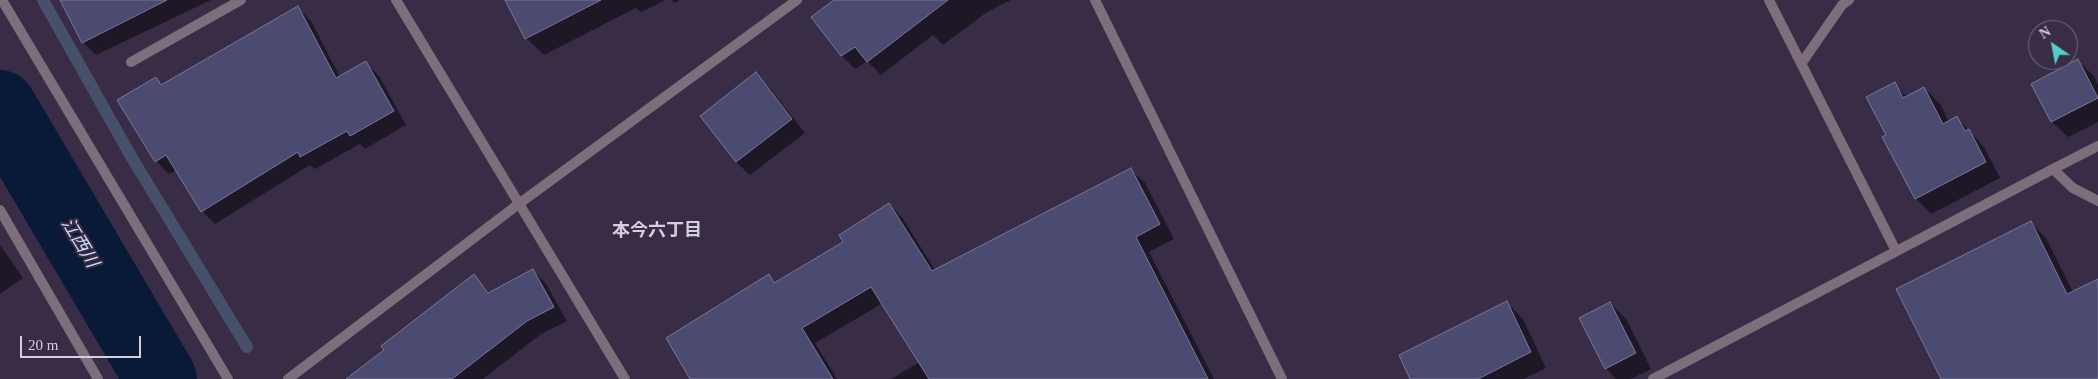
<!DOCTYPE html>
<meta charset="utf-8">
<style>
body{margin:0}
#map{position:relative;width:2098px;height:379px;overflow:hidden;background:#392c46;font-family:Georgia,serif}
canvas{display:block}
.north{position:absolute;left:2028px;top:20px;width:50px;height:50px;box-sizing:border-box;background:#392c46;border:1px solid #776d83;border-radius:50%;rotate:327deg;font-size:14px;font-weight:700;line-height:20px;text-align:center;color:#d5cede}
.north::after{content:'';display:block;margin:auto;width:18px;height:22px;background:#53cdcb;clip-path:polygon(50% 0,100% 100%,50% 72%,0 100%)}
.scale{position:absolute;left:20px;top:336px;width:121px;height:22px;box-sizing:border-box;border:2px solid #d5cede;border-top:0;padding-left:6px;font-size:15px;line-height:18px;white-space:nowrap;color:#d5cede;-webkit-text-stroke:4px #392c46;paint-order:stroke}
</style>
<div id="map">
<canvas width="2098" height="379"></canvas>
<div class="north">N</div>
<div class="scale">20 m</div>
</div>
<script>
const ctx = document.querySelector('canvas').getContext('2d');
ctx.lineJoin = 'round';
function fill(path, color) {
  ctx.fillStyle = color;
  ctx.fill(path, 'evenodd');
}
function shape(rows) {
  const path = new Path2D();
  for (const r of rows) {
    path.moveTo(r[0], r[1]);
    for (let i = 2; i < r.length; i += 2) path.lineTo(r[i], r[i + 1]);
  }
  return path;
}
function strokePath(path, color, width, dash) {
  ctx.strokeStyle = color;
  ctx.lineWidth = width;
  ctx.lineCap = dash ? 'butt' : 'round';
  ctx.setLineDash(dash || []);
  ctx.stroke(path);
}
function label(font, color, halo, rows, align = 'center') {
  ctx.font = font + ' Georgia,"Noto Sans JP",serif';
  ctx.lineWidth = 4;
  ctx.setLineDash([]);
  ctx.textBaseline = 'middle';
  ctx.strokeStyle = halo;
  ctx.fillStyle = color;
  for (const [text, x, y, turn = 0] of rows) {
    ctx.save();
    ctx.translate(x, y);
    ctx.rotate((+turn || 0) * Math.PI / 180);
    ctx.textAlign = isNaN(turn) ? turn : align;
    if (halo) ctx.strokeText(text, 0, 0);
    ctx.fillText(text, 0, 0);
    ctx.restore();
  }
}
const shadow = shape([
 [62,0,211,0,96,55,83,42],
 [507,0,666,0,641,12,636,8,544,55,526,38],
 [672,0,680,0,675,3],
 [836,0,1011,0,987,12,943,45,933,35,881,75,867,61,855,69,842,56,813,17],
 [298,8,311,21,340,77,366,63,379,76,406,125,365,149,360,144,315,169,310,165,215,224,202,211,177,170,169,174,156,161,155,78,163,85],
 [2078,61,2094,76,2098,85,2098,122,2068,137,2052,122,2033,84],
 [756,74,769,87,805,133,750,175,736,162],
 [1894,84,1907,97,1924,88,1940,104,1949,122,1957,118,1984,147,2000,178,1931,214,1916,198,1887,136],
 [1130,169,1145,183,1174,239,1149,252,1214,379,891,379,920,362,883,303,815,343,837,379,691,379,769,276,776,284,845,243,889,204,903,219,935,270],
 [2031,223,2046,238,2073,292,2098,280,2098,379,1942,379],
 [0,245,23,278,0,294],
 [533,270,546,284,567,321,541,334,483,379,348,379,386,351,474,276,490,293],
 [1507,303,1523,319,1546,368,1524,379,1412,379],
 [1610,303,1626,319,1651,369,1631,379,1616,379,1606,368]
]);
const stream = shape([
 [43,0,132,158,247,347]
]);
const river = shape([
 [0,106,161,379]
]);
const building = shape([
 [60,0,167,0,82,43,60,0],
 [505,0,601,0,525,39,505,0],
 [834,0,948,0,867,62,855,47,841,56,811,17,834,0],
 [298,6,336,78,366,61,394,111,350,136,347,131,300,157,298,152,201,212,166,155,155,162,117,100,156,77,161,85,298,6],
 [2078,59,2098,98,2051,122,2031,84,2078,59],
 [756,72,792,119,736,162,700,116,756,72],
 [1895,82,1903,98,1924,87,1943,124,1957,116,1965,131,1969,129,1986,162,1915,199,1882,137,1886,135,1866,97,1895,82],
 [1131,168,1160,224,1136,237,1208,379,929,379,871,287,802,328,833,379,690,379,666,338,769,274,774,283,843,242,839,235,889,203,932,271,1131,168],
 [2031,221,2067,294,2098,279,2098,379,1941,379,1896,289,2031,221],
 [533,269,554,307,527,321,452,379,346,379,384,350,381,346,474,274,488,293,533,269],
 [1507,301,1531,352,1478,379,1410,379,1399,355,1507,301],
 [1610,302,1636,353,1605,369,1579,318,1610,302]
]);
const service = shape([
 [1769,0,1896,251],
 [1801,64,1842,5,1849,0],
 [2053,169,2098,146],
 [1653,379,2053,169,2073,188,2098,201]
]);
const minor = shape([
 [2,0,228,379],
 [396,0,625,379],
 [131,62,241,0],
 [0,210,98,379]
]);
const tertiary = shape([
 [1095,0,1282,379],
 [288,379,520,203,797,0]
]);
const neighbourhoodNames = [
 ["本今六丁目",657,229]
];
const waterNames = [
 ["江西川",81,242,59]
];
fill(shadow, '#0007');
strokePath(stream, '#46506a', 12);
strokePath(river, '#091a38', 72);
fill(building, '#4b4b71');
strokePath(building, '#787897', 1);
strokePath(service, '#7d6e7c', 10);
strokePath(minor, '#7d6e7c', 10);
strokePath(tertiary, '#7d6e7c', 10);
label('bold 18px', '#d5cede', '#392c46', neighbourhoodNames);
label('italic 18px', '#cddbf3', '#392c46', waterNames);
</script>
